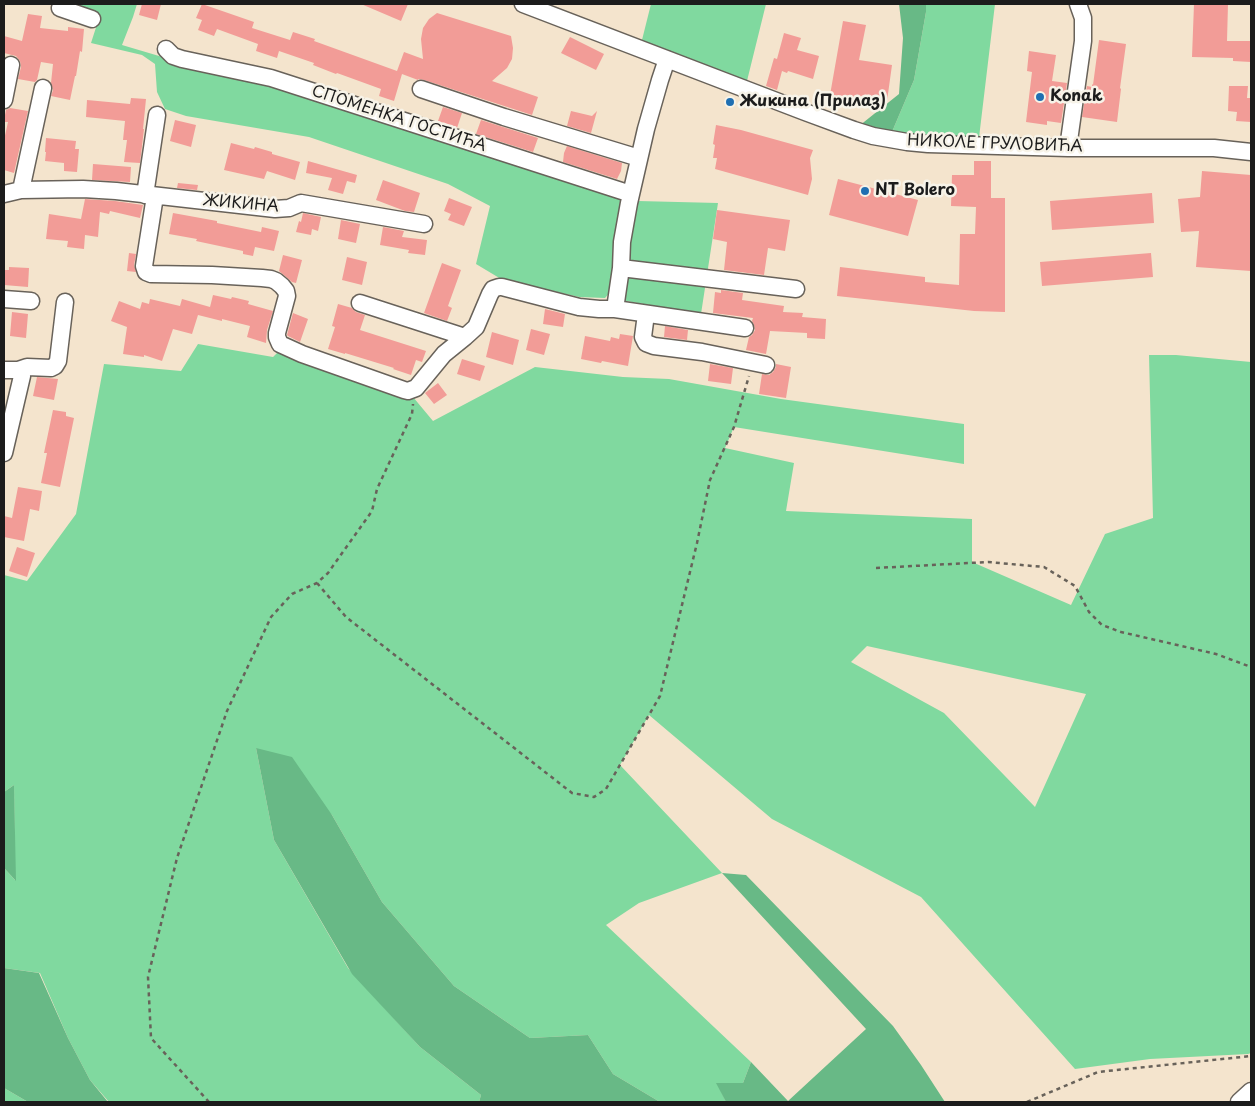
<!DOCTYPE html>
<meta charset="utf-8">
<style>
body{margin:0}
#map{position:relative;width:1255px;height:1106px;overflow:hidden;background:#f4e4cd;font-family:"Playpen Sans",sans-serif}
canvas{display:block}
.frame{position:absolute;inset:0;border:5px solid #1c1c1c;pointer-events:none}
</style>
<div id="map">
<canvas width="1255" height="1106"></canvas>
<div class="frame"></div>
</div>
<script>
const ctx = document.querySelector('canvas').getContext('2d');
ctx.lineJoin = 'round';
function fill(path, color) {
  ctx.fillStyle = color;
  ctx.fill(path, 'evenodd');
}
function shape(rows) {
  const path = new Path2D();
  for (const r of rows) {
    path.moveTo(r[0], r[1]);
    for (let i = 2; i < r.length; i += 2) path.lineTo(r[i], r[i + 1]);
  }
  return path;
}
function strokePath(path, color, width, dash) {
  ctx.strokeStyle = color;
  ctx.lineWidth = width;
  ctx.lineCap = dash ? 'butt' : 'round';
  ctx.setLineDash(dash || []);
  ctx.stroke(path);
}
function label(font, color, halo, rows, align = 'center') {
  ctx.font = font + ' "Playpen Sans",sans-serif';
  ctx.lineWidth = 5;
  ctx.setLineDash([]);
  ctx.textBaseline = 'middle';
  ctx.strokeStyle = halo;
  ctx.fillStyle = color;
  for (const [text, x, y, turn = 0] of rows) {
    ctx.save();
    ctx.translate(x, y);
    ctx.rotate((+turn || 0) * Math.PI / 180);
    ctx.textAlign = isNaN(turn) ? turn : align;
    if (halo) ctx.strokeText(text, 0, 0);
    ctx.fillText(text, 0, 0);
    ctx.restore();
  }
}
const green = shape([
 [77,4,137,4,133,17,122,45,213,72,299,94,638,201,718,203,701,314,615,299,613,289,605,298,579,297,501,279,476,264,490,206,448,184,309,137,186,116,165,109,157,92,155,64,142,55,91,43,100,15],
 [651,4,766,4,745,89,640,48],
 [926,4,995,4,978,146,889,139,914,80,926,12],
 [198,344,273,357,284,346,408,391,433,421,535,367,623,377,669,379,781,399,964,424,964,464,734,427,725,448,794,463,786,511,972,519,972,562,1071,605,1105,534,1153,518,1149,355,1176,355,1251,362,1251,1053,1248,1054,1150,1059,1075,1069,921,897,772,819,649,715,620,765,722,873,639,903,606,925,751,1062,743,1083,717,1083,726,1102,660,1102,613,1074,588,1035,530,1038,454,986,382,902,332,815,256,748,274,840,348,968,420,1047,481,1095,479,1102,109,1102,90,1080,68,1038,40,973,4,968,4,868,15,880,14,785,4,792,4,575,27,581,76,514,104,364,181,371],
 [867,646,1086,694,1035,807,944,713,851,662],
 [4,1088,28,1102,4,1102]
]);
const forest = shape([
 [899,4,926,4,926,12,914,80,889,139,854,130,899,94,903,38],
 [256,748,292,757,332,815,382,902,454,986,530,1038,588,1035,613,1074,660,1102,479,1102,481,1095,420,1047,352,974,274,840],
 [14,785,16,881,4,868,4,792],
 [722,873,746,875,893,1026,921,1065,945,1102,726,1102,716,1083,743,1083,751,1062,788,1101,866,1029],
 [4,968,39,973,68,1038,90,1080,108,1102,28,1102,4,1088]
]);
const building = shape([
 [142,4,161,4,157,20,139,15],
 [202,4,254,22,252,28,290,40,293,32,315,39,314,41,397,71,404,52,423,59,421,39,423,28,429,19,437,13,511,36,513,48,512,59,507,68,492,81,538,97,532,115,424,80,418,79,418,80,402,74,394,101,379,96,381,89,337,73,336,74,313,65,314,63,279,51,277,58,256,51,258,44,217,29,214,36,198,30,202,20,196,18],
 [361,4,408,4,401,21],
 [1194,4,1228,4,1227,41,1251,41,1251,62,1233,61,1233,58,1192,57],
 [28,14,42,16,40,28,68,31,68,27,84,29,82,52,80,51,76,76,75,76,70,100,51,96,53,90,51,83,53,64,41,62,37,80,35,82,18,79,21,67,20,61,16,56,4,53,4,36,22,41],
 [843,21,866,25,859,60,892,65,887,101,858,96,857,100,830,95],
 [784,33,801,38,797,50,819,56,813,79,788,71,787,73,782,71,777,90,766,86,774,58,777,59],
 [570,37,604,54,596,70,561,53],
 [1099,40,1126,44,1120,88,1121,89,1117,122,1082,117,1087,86,1092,87,1092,84,1093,85],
 [1029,51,1056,55,1052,81,1067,83,1061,123,1047,121,1047,125,1026,122,1032,72,1027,71],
 [1229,86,1248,86,1247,98,1251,98,1251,122,1236,121,1237,112,1228,111],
 [131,98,146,99,143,129,144,129,140,163,124,162,127,140,123,140,125,121,86,117,87,100,130,104],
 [443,107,462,113,457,128,438,121],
 [10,108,28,111,14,173,4,170,4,140,8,122,4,122,4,120,6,110],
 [571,111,592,116,597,111,591,133,567,126],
 [175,120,196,125,191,147,170,141],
 [481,120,538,138,533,152,476,134],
 [716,125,741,130,813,150,810,158,812,179,808,195,715,169,717,158,713,158,715,145,713,144],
 [46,138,76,141,75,149,79,149,77,172,64,171,64,163,45,161,46,152,45,152],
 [231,143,254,149,255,147,272,152,272,154,300,162,295,180,267,171,264,179,224,170],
 [567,146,622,163,621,171,617,179,563,162,564,153],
 [308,161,357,175,355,183,347,181,343,194,328,190,332,178,306,173],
 [974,161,991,161,991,198,1005,198,1005,312,974,311,837,296,840,267,925,277,925,282,959,285,960,234,975,234,976,207,951,206,952,175,974,175],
 [93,164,131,167,130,182,92,180],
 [1202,171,1251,175,1251,271,1196,267,1199,231,1181,232,1178,199,1200,197],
 [838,179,918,200,908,236,829,215],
 [383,180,420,193,414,212,405,211,376,200],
 [178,183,198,185,197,190,177,188],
 [1152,193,1154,223,1052,230,1050,201],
 [449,198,472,207,464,226,448,220,451,214,444,211],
 [85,199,115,201,143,205,140,218,110,211,109,214,100,212,98,237,85,235,84,249,67,247,68,241,46,239,49,214,81,219],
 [717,210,790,220,785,251,768,248,764,275,724,270,727,242,713,239],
 [173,213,217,221,217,223,261,232,262,227,279,231,274,251,255,247,253,256,243,254,243,251,196,241,197,239,169,234],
 [303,213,321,217,318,231,312,229,311,235,296,232,299,221,301,222],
 [341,220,360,224,356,243,338,239],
 [383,227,404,231,402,237,427,240,425,255,408,253,409,250,380,245],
 [129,253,136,254,134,265,136,272,127,271],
 [1151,253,1153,277,1042,286,1040,262],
 [283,255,302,260,296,283,292,282,279,271],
 [347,257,367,262,362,285,342,280],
 [442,263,461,270,448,306,452,308,447,321,424,313],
 [9,267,29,268,28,287,4,285,4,270,9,270],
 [721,290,743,293,742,300,784,306,783,312,803,313,802,317,826,319,825,339,807,338,807,333,770,331,766,354,746,350,749,337,752,335,755,330,754,325,752,321,753,318,713,313,715,292,721,293],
 [213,295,231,299,232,297,249,301,248,304,273,311,267,330,266,343,247,337,250,326,222,319,222,321,198,315,192,334,173,329,162,361,144,355,144,357,123,354,127,327,111,321,119,301,140,309,142,302,149,304,150,299,180,306,182,299,210,307],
 [338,304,352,308,356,312,365,315,360,330,426,351,422,362,416,360,411,375,393,369,394,368,345,353,345,354,328,349,335,327,332,326],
 [545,309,565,314,563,327,543,324],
 [12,312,28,314,26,338,10,336],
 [293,313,308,319,300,342,288,336,287,335],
 [665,326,688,330,687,340,664,337],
 [531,329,550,334,544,355,526,350],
 [492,332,519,340,513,365,486,357],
 [620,334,633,336,628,366,602,361,601,363,581,359,585,336,610,341,611,337,619,339],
 [462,359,485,366,480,381,457,374],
 [710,364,733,368,731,384,708,381],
 [776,364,791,367,786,398,759,394,762,374,769,375,773,372,776,367],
 [37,377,58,379,54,400,33,396],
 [438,383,447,395,434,404,425,393],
 [53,410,66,412,66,416,74,418,60,487,41,483,47,453,44,453],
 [18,487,42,491,39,511,30,509,24,541,4,537,4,516,12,518],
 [17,547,35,553,27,577,9,571]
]);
const path = shape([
 [876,568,988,562,1044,567,1075,586,1089,612,1102,625,1121,632,1216,654,1251,667],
 [317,583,346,617,572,793,594,797,606,789,660,696,697,543,710,480,734,427,749,376],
 [209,1102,151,1038,148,977,177,858,227,711,271,617,292,594,317,583,328,573,372,511,377,489,412,414,413,404],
 [1027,1102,1098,1072,1251,1056]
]);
const minor = shape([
 [523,4,805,112,854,130,873,136,907,142,928,144,1068,148,1214,148,1251,152],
 [60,8,92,19],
 [166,49,173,56,182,59,271,78,631,194],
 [421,89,504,117,639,158],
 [4,100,11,65],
 [1068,148,1083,41,1083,18,1078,4],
 [21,190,43,88],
 [4,194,21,190,83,189,116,191,275,209,289,208,301,203,424,224],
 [145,195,157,115],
 [155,196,144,266,146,272,151,274,212,275,262,278,271,279,276,281,282,286,286,291,287,296,277,333,277,337,280,344,302,354,404,390,408,391,416,388,444,354,465,337,476,327,490,294,493,289,499,287,502,287,579,307,599,309,615,309,745,328],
 [621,268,796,289],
 [4,299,31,301],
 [360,303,465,337],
 [615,309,621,268,622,242,629,203,646,129,660,80,667,59],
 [646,314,643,337,646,343,654,346,702,352,766,365],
 [4,370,18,370,21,373,22,376,4,453],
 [18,370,27,367,51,368,55,366,58,361,65,302],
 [1239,1102,1251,1091]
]);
const markers = [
 [1040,97,5,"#1f6fb2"],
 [730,102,5,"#1f6fb2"],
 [865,191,5,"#1f6fb2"]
];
const poiNames = [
 ["Konak",1050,97],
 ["Жикина (Прилаз)",740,102],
 ["NT Bolero",875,191]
];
const streetNames = [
 ["СПОМЕНКА ГОСТИЋА",399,119,18],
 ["НИКОЛЕ ГРУЛОВИЋА",995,144,2],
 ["ЖИКИНА",241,204,5]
];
fill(green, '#80d99f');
fill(forest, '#68b986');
fill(building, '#f29c97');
strokePath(minor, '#68625a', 19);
strokePath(path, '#68625a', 2.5, [4, 4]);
strokePath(minor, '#fff', 16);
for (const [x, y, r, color] of markers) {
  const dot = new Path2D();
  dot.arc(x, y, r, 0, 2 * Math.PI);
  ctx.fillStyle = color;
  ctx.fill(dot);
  strokePath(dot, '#f7f3e8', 2);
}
label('bold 16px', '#1c1c1c', '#f7f3e8', poiNames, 'left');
label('16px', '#1c1c1c', '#f7f3e8', streetNames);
</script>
